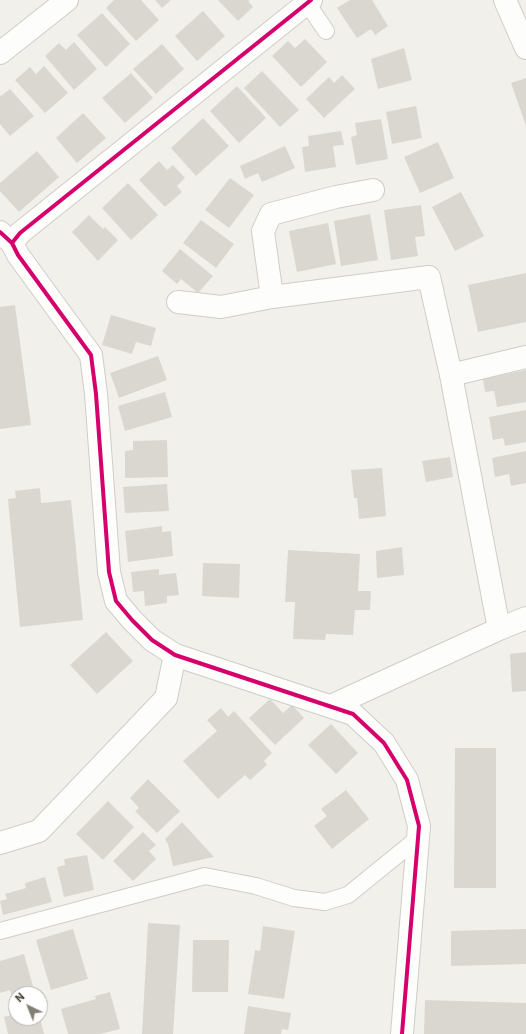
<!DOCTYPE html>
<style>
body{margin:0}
#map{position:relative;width:526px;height:1034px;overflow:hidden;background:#f2f0ea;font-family:Roboto,sans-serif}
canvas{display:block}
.north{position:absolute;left:8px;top:986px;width:40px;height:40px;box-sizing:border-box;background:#fff;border:1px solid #b6b3ae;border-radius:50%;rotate:317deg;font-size:11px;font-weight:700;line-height:16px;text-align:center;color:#494135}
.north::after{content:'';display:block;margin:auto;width:14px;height:18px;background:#847e74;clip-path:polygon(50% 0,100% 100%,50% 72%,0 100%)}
</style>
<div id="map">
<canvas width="526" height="1034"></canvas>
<div class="north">N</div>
</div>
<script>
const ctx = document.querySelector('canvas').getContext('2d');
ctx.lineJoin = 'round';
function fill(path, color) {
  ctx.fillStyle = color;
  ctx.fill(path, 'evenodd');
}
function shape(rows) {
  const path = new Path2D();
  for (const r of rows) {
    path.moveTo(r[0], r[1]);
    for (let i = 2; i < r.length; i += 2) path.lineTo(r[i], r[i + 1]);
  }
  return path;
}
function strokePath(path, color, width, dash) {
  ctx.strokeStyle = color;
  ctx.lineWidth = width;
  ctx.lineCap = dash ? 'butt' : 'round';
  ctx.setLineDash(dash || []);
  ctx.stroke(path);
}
const building = shape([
 [114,0,141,0,159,20,136,41,106,8],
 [155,0,171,0,162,8],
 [218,0,250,0,248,1,253,7,238,21],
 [350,0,372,0,388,26,375,35,371,29,357,38,337,8],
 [203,11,225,36,197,61,175,36],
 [102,13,130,44,106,67,77,35],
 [305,39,327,62,301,87,272,56,288,41,295,48],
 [74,42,97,69,74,90,45,56,59,43,66,50],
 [162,44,184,69,156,94,133,69],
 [404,48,412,80,378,89,371,59],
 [44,66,68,93,45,113,15,80,30,67,36,74],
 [262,71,299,110,280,127,244,88],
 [131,73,153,98,125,123,102,98],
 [342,75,355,89,324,118,306,99,329,77,334,83],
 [526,78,526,126,511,83],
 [237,86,266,118,239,143,210,111],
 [10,89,34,116,10,136,0,124,0,95,1,96],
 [416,106,422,138,392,144,386,112],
 [83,113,106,138,77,163,56,138],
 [203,118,229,146,196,176,171,148],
 [381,119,388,159,356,165,351,137,357,135,355,123],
 [341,131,344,145,333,146,336,167,305,172,302,147,309,146,308,136],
 [438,142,454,178,420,193,404,157],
 [285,146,295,168,262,182,258,173,245,179,240,166],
 [37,151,59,177,19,212,0,191,0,183],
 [159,161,167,170,173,165,185,178,177,186,182,192,165,207,139,180],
 [230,178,254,195,229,228,205,210],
 [128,183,158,215,131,240,102,208],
 [461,192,484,236,455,251,432,207],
 [421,205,425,236,415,237,418,256,391,260,384,210],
 [370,214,378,260,341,266,334,221],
 [89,215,103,229,105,227,118,240,98,261,72,232],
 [201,220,234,244,216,268,183,243],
 [328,223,336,264,297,272,289,231],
 [180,249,213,276,198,293,181,279,177,284,162,271],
 [526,273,526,322,478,332,468,285],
 [15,305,31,425,0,429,0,307],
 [111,315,156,328,151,346,136,342,132,354,102,345],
 [158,356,167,380,119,398,110,373],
 [526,370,526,402,497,407,494,391,485,392,483,379],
 [165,392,172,417,125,431,118,406],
 [526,410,526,442,505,446,503,438,493,440,489,417],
 [167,440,168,477,125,478,125,451,133,450,133,441],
 [526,451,526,483,511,486,509,474,495,477,492,458],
 [450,457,453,477,426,482,422,461],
 [382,468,386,516,359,519,357,498,354,498,351,470],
 [167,484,169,511,125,513,123,487],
 [40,488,41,503,71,500,83,620,20,627,8,499,16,498,15,491],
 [162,526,162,532,171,531,173,556,128,562,125,531],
 [402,547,404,575,377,578,376,551],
 [288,550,360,554,358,591,371,591,370,610,355,610,353,635,326,634,325,640,293,639,295,602,285,602],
 [203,563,240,564,239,598,202,596],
 [159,569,159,575,176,573,179,595,167,596,167,603,145,606,144,591,133,592,131,572],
 [106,632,133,661,97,694,70,665],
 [526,652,526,691,512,692,510,654],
 [270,699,283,713,292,705,304,718,275,745,249,718],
 [221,708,228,717,234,711,272,753,264,761,267,765,250,780,245,775,218,799,183,761,217,731,207,720],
 [331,724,358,753,336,774,308,745],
 [455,748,496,748,496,888,454,888],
 [148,779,180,811,157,833,135,811,139,808,130,798],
 [346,790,369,819,332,849,314,826,327,816,321,809],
 [108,801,134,827,103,860,76,834],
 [182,822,214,857,173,866,168,844,165,839],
 [143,832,156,845,149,851,156,859,133,881,113,861],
 [87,855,94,890,64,897,57,867,65,865,64,859],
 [45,877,52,902,3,915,0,901,7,899,5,894,26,888,25,883],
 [148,923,180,925,173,1034,142,1034],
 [263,926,295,931,284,999,248,994,255,950,260,951],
 [73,929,88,979,51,990,36,940],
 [526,929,526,964,451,966,451,931],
 [193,940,229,940,228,992,192,992],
 [24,954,34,990,12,996,10,990,0,993,0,961],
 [110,992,120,1029,100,1034,68,1034,61,1009,96,999,95,996],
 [425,1000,526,1003,526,1034,424,1034],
 [248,1006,291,1013,288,1030,282,1029,281,1034,244,1034],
 [16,1014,16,1018,40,1018,44,1034,8,1034,4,1017]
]);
const lane = shape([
 [307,3,326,31],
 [0,931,205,876,256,886,294,898,325,902,348,895,417,839]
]);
const street = shape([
 [505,0,526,48],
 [0,53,67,0],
 [0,232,12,243,18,255,91,355,96,394,109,572,116,601,132,620,152,640,175,655,353,714,384,743,407,780,419,826,402,1034],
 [12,243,20,233,311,0],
 [272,297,263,231,271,214,336,197,373,190],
 [178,302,221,307,272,297,429,277,451,375],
 [499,629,451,375,526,357],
 [331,706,499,629,526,618],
 [0,843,39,831,166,698,175,655]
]);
const cycleway = shape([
 [0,232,12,243,18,255,91,355,96,394,109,572,116,601,132,620,152,640,175,655,353,714,384,743,407,780,419,826,402,1034],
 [12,243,20,233,311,0]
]);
fill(building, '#dad7d1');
strokePath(lane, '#d0cdc7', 18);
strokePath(street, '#d0cdc7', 24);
strokePath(lane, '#fdfdfc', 16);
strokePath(street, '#fdfdfc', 22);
strokePath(cycleway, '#d6006c', 4);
</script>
